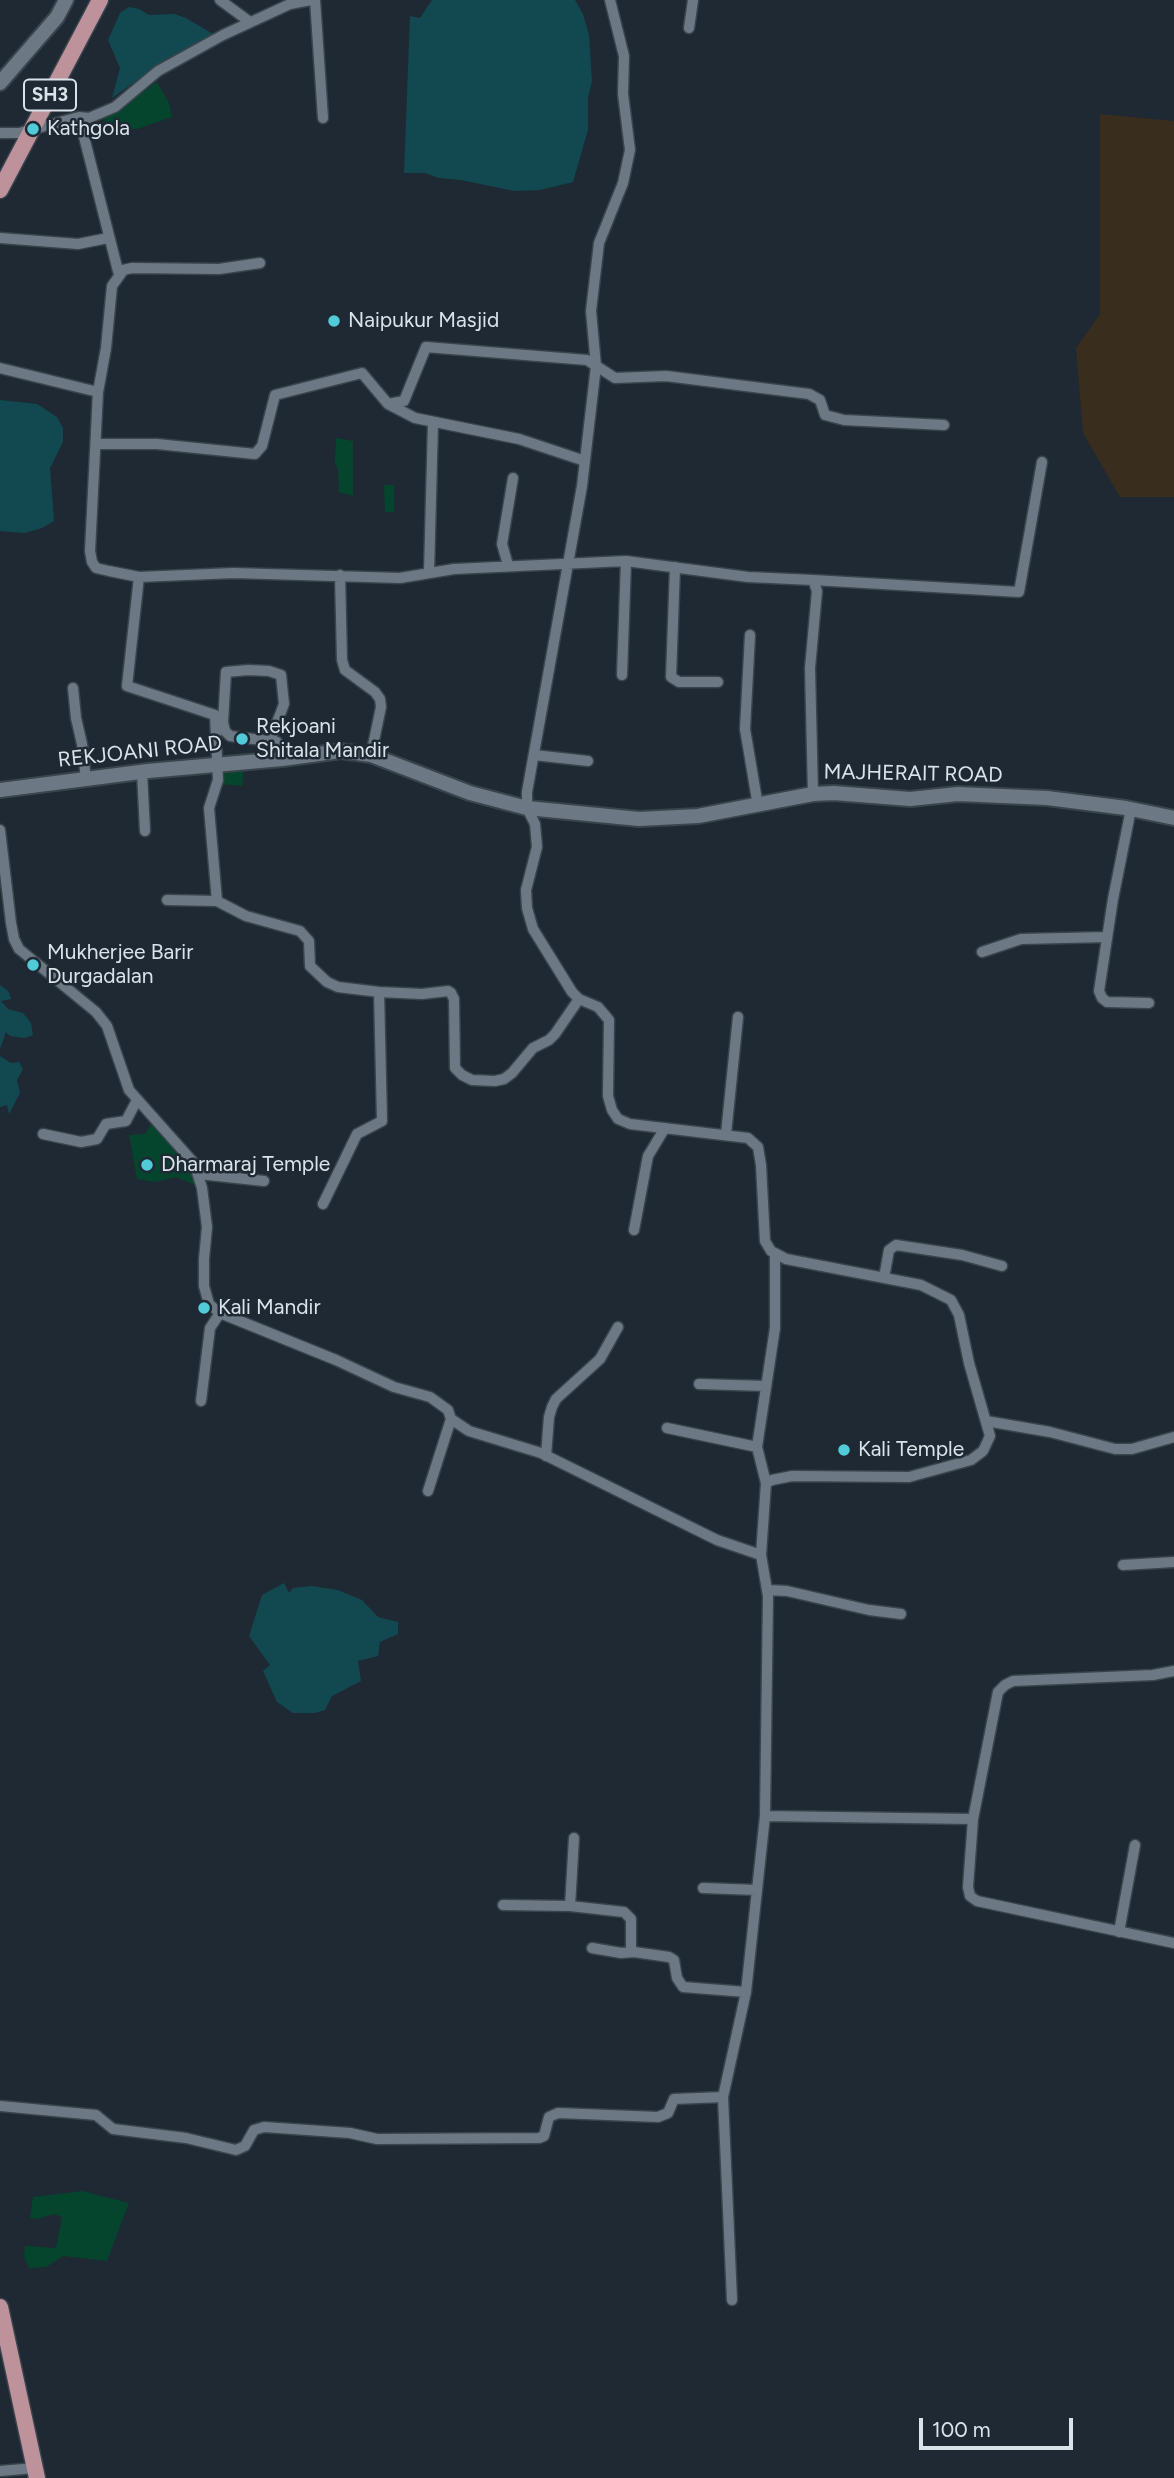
<!DOCTYPE html>
<style>
body{margin:0}
#map{position:relative;width:1174px;height:2478px;overflow:hidden;background:#1e2933;font-family:Figtree,sans-serif}
canvas{display:block}
.scale{position:absolute;left:919px;top:2418px;width:154px;height:32px;box-sizing:border-box;border:4px solid #dbe3ea;border-top:0;padding-left:9px;font-size:21px;line-height:24px;white-space:nowrap;color:#dbe3ea;-webkit-text-stroke:5px #1e2933;paint-order:stroke}
</style>
<div id="map">
<canvas width="1174" height="2478"></canvas>
<div class="scale">100 m</div>
</div>
<script>
const ctx = document.querySelector('canvas').getContext('2d');
ctx.lineJoin = 'round';
function fill(path, color) {
  ctx.fillStyle = color;
  ctx.fill(path, 'evenodd');
}
function shape(rows) {
  const path = new Path2D();
  for (const r of rows) {
    path.moveTo(r[0], r[1]);
    for (let i = 2; i < r.length; i += 2) path.lineTo(r[i], r[i + 1]);
  }
  return path;
}
function strokePath(path, color, width, dash) {
  ctx.strokeStyle = color;
  ctx.lineWidth = width;
  ctx.lineCap = dash ? 'butt' : 'round';
  ctx.setLineDash(dash || []);
  ctx.stroke(path);
}
function label(font, color, halo, rows, align = 'center') {
  ctx.font = font + ' Figtree,sans-serif';
  ctx.lineWidth = 5;
  ctx.setLineDash([]);
  ctx.textBaseline = 'middle';
  ctx.strokeStyle = halo;
  ctx.fillStyle = color;
  for (const [text, x, y, turn = 0] of rows) {
    ctx.save();
    ctx.translate(x, y);
    ctx.rotate((+turn || 0) * Math.PI / 180);
    ctx.textAlign = isNaN(turn) ? turn : align;
    if (halo) ctx.strokeText(text, 0, 0);
    ctx.fillText(text, 0, 0);
    ctx.restore();
  }
}
const industrial = shape([
 [1100,114,1174,121,1174,497,1120,497,1083,433,1076,348,1100,314]
]);
const green = shape([
 [157,82,169,103,172,117,137,129,109,130,102,114,122,107],
 [336,438,353,441,353,496,339,492,338,469,335,464],
 [384,485,394,485,394,512,385,512],
 [244,768,242,786,221,784,222,770],
 [155,1117,194,1163,202,1188,176,1177,155,1182,137,1179,129,1135,145,1134],
 [82,2191,129,2203,107,2261,63,2256,46,2267,29,2268,24,2257,25,2246,56,2248,62,2217,54,2214,37,2219,30,2218,33,2197]
]);
const water = shape([
 [432,0,575,0,583,14,589,35,592,81,588,98,588,130,573,182,540,190,514,191,461,180,439,178,425,173,404,173,410,16,420,18],
 [129,7,139,9,149,15,174,14,186,18,213,34,155,68,112,98,120,68,108,40,120,13],
 [0,400,37,404,57,417,63,428,63,442,50,468,54,521,42,528,25,533,0,531],
 [0,985,9,992,11,999,1,1001,8,1009,23,1013,31,1023,33,1035,25,1038,10,1036,6,1032,0,1049],
 [0,1056,11,1063,19,1062,23,1069,17,1080,20,1093,9,1114,7,1105,0,1107],
 [284,1583,289,1593,293,1588,311,1586,338,1590,362,1600,378,1617,398,1622,398,1634,380,1642,378,1656,358,1661,361,1681,332,1696,325,1710,315,1713,293,1713,277,1702,263,1671,270,1665,249,1636,262,1595]
]);
const street = shape([
 [220,0,250,22],
 [315,0,323,118],
 [610,0,624,56,623,94,630,150,623,183,599,243,591,311,596,366,582,486,527,792,527,808,535,824,536,835,537,847,526,890,527,908,533,929,572,992,579,999,598,1007,609,1020,608,1096,612,1110,618,1119,630,1124,748,1138,758,1147,761,1165,765,1241,771,1251,786,1259,921,1285,951,1300,959,1315,969,1363,990,1436,983,1451,971,1460,909,1477,792,1476,772,1480,766,1483],
 [689,28,693,0],
 [79,117,118,271],
 [0,133,19,133,79,117,89,118,115,107,158,71,223,35,290,4,311,0],
 [0,238,78,244,108,238],
 [0,368,98,392,106,348,112,286,122,272,118,271,132,268,219,269,260,263],
 [98,392,90,551,92,562,96,568,109,571,139,577,234,573,400,578,454,569,626,561,748,577,813,580,817,591,810,668,813,794],
 [388,404,415,418,519,439,585,461],
 [96,444,157,444,255,454,262,446,275,395,362,373,388,404,404,401,426,347,587,360,615,378,666,376,809,394,820,400,825,415,844,420,944,425],
 [508,565,502,544,513,478],
 [675,567,671,677,679,682,718,682],
 [429,572,433,423],
 [340,575,342,660,345,670,375,692,380,699,381,707,371,755],
 [139,577,127,686,215,715,218,780,209,808,217,901,246,916,300,931,309,941,310,966,327,982,338,987,379,992,382,1121,357,1134,323,1204],
 [813,580,1019,592,1042,462],
 [750,635,745,729,758,806],
 [622,675,626,561],
 [73,688,76,718,82,744,86,779],
 [270,741,284,704,281,675,269,671,248,670,226,672,223,722,225,731,230,736,277,742,283,752,282,759],
 [534,755,588,761],
 [142,772,145,831],
 [1131,809,1113,899,1099,991,1102,998,1107,1002,1149,1003],
 [0,830,11,923,14,939,19,949,96,1012,107,1026,129,1090,194,1163,202,1188,207,1227,204,1259,204,1286,209,1304,220,1313,336,1360,394,1387,430,1397,448,1410,451,1419],
 [167,900,217,901],
 [982,952,1021,939,1107,937],
 [379,992,422,994,448,991,451,993,454,999,455,1068,462,1075,472,1080,495,1081,504,1079,512,1073,533,1048,549,1040,555,1034,579,999],
 [43,1134,81,1142,97,1139,106,1124,126,1121,137,1100],
 [726,1134,738,1017],
 [199,1174,264,1181],
 [634,1230,648,1156,665,1128],
 [884,1278,889,1250,896,1245,962,1255,1002,1266],
 [699,1384,766,1386],
 [201,1401,210,1328,220,1313],
 [451,1419,469,1431,541,1453,717,1540,761,1555],
 [986,1421,1050,1432,1115,1449,1132,1449,1174,1437],
 [667,1428,757,1447],
 [546,1456,549,1417,552,1407,556,1399,600,1359,618,1327],
 [428,1491,451,1419],
 [1123,1565,1174,1562],
 [768,1590,787,1591,869,1610,901,1614],
 [1174,1671,1153,1675,1013,1681,1005,1685,998,1692,973,1819,968,1887,970,1896,977,1901,1174,1943],
 [765,1816,973,1819],
 [703,1888,757,1890],
 [503,1905,570,1906,624,1912,631,1919,631,1949,634,1952,669,1957,674,1960,677,1978,683,1987,746,1992],
 [570,1906,574,1838],
 [1119,1932,1135,1845],
 [592,1948,621,1953,634,1952],
 [0,2106,96,2115,113,2129,186,2138,236,2150,245,2146,254,2130,264,2127,350,2133,377,2139,539,2138,544,2136,549,2117,558,2113,658,2117,668,2113,674,2099,723,2097],
 [732,2300,723,2097,746,1992,765,1816,768,1596,761,1555,766,1483,757,1447,775,1328,775,1253],
 [0,2471,35,2468]
]);
const secondary = shape([
 [0,83,57,17,66,0],
 [0,790,148,771,282,759,341,751,371,755,470,793,527,808,639,819,698,816,813,794,834,793,910,799,958,794,1047,798,1126,808,1174,818]
]);
const primary = shape([
 [0,190,100,0],
 [0,2307,37,2478]
]);
const markers = [
 [33,129,7,"#52cbd9"],
 [334,321,7,"#52cbd9"],
 [242,739,7,"#52cbd9"],
 [33,965,7,"#52cbd9"],
 [147,1165,7,"#52cbd9"],
 [204,1308,7,"#52cbd9"],
 [844,1450,7,"#52cbd9"]
];
const shields = [
 [50,95,52]
];
const shieldNames = [
 ["SH3",50,95]
];
const poiNames = [
 ["Kathgola",47,129],
 ["Naipukur Masjid",348,321],
 ["Rekjoani",256,727],
 ["Shitala Mandir",256,751],
 ["Mukherjee Barir",47,953],
 ["Durgadalan",47,977],
 ["Dharmaraj Temple",161,1165],
 ["Kali Mandir",218,1308],
 ["Kali Temple",858,1450]
];
const streetNames = [
 ["REKJOANI ROAD",140,752,-6],
 ["MAJHERAIT ROAD",913,774,1]
];
fill(industrial, '#392d1e');
fill(green, '#05452d');
fill(water, '#124951');
strokePath(street, '#3a444c', 13);
strokePath(secondary, '#3a444c', 18);
strokePath(primary, '#3a444c', 19);
strokePath(street, '#6c7985', 10);
strokePath(secondary, '#6c7985', 14);
strokePath(primary, '#be929b', 16);
for (const [x, y, r, color] of markers) {
  const dot = new Path2D();
  dot.arc(x, y, r, 0, 2 * Math.PI);
  ctx.fillStyle = color;
  ctx.fill(dot);
  strokePath(dot, '#1e2933', 2.5);
}
for (const [x, y, w] of shields) {
  const box = new Path2D();
  box.roundRect(x - w / 2, y - 15.5, w, 31, 5);
  ctx.fillStyle = '#1e2933';
  ctx.fill(box);
  strokePath(box, '#dbe3ea', 2);
}
label('bold 19px', '#dbe3ea', null, shieldNames);
label('21px', '#dbe3ea', '#1e2933', poiNames, 'left');
label('21px', '#dbe3ea', '#1e2933', streetNames);
</script>
